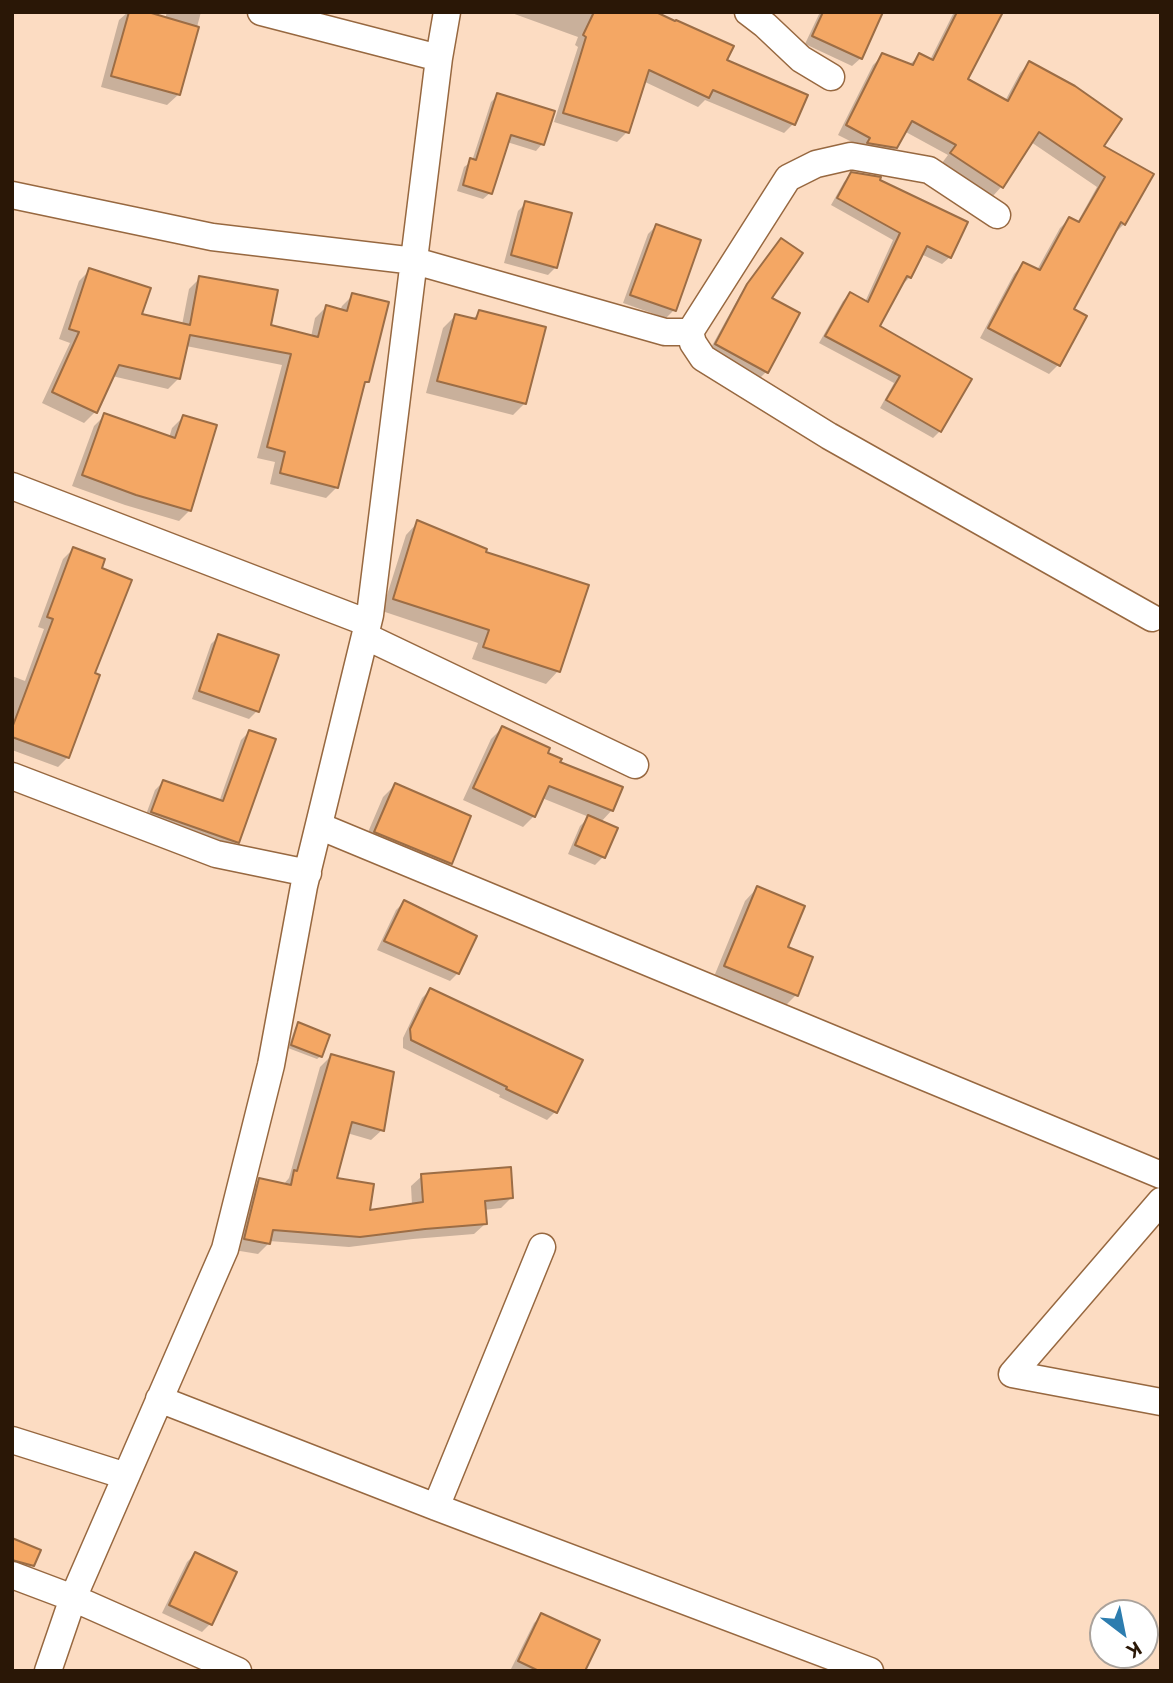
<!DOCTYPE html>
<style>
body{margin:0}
#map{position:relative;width:1173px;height:1683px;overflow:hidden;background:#fcdcc2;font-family:"Public Sans",sans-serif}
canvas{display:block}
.frame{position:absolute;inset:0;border:14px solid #2a1706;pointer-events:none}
.north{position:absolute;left:1089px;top:1599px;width:70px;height:70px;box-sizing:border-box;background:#fff;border:2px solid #aaa29b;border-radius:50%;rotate:148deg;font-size:19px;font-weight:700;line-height:28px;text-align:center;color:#2a1706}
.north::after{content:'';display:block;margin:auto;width:24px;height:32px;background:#2d7daf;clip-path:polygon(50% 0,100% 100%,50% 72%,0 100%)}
</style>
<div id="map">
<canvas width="1173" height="1683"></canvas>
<div class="frame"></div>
<div class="north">K</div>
</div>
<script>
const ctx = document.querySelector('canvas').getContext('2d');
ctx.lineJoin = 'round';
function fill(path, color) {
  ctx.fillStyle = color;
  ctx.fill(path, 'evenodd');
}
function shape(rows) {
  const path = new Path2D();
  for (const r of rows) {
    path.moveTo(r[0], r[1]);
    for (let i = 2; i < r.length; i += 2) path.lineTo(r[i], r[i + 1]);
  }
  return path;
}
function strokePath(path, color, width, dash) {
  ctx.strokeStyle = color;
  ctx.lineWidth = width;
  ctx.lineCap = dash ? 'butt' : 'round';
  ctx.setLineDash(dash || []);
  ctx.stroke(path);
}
const shadow = shape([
 [128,12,141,12,165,19,167,12,201,12,179,94,167,105,101,87,119,20],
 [509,12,652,12,725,61,793,124,784,133,705,100,698,107,643,81,627,132,617,142,554,122,578,47,575,45,578,37],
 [820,12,881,12,861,58,852,66,805,44],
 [954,12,995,12,966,80,1005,101,1020,73,1030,63,1101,146,1124,224,1115,233,1071,310,1058,365,1049,374,980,338,1014,274,1023,264,1037,270,1060,228,1069,219,1077,223,1097,187,1031,142,1002,186,993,196,942,163,948,155,904,131,896,147,886,157,862,147,838,135,873,65,883,55,910,64,920,55,930,60],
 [498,95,542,144,536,151,507,142,490,193,483,199,457,191,464,167,472,161,491,102],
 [851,174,950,257,942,264,921,254,910,277,902,285,901,284,877,327,940,431,933,438,880,408,894,383,819,343,843,301,850,294,865,302,893,240,831,205,844,182],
 [526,203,556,267,548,275,504,263,518,211],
 [656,226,674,310,666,318,623,303,648,234],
 [781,240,769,298,766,372,758,380,708,353,740,295,773,248],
 [90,270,140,315,182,325,189,289,200,278,269,327,311,337,315,318,326,307,340,311,342,306,353,295,367,381,362,386,337,487,326,498,270,484,275,462,257,458,282,365,186,346,179,378,168,389,112,376,95,412,84,423,42,403,70,343,59,339,79,281],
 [480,312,525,403,513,415,426,393,443,328,455,316,472,320],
 [105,415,169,438,172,428,183,417,190,510,179,521,125,505,72,486,94,426],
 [418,522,558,671,546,684,472,659,478,643,382,611,406,535],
 [73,549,100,569,93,674,68,757,58,767,12,750,12,676,25,681,44,629,38,627,63,559],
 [219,636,257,711,249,719,192,699,211,644],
 [502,728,558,763,612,810,600,823,603,857,595,865,568,854,580,826,589,817,542,798,534,816,523,827,463,800,491,739],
 [249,732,237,842,229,850,144,820,155,790,163,782,219,802,241,740],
 [395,785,451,863,438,875,363,844,383,797],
 [757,888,796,995,784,1007,713,979,745,901],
 [404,902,458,973,450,981,377,950,396,910],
 [430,990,580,1061,555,1112,547,1120,499,1097,500,1095,403,1048,403,1038,422,998],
 [298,1024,321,1056,317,1059,288,1048,295,1028],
 [331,1056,382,1130,371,1140,347,1133,334,1179,368,1212,412,1205,411,1186,422,1176,511,1198,501,1208,484,1210,485,1224,474,1234,413,1239,349,1247,269,1241,268,1244,258,1254,234,1250,249,1191,260,1180,283,1185,289,1178,320,1067],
 [12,1540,32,1565,29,1569,12,1563],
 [195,1554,210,1624,202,1632,162,1613,187,1562],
 [542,1615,583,1671,514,1671,511,1669,534,1623]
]);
const building = shape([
 [129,12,148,12,199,27,180,95,111,76,129,12],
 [594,12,656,12,675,21,676,20,734,46,727,60,808,95,795,125,713,90,709,98,649,70,629,133,563,113,586,37,583,35,594,12],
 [823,12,883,12,862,59,812,36,823,12],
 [957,12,1003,12,968,79,1008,101,1029,61,1075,86,1122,119,1104,146,1154,174,1125,225,1121,222,1074,309,1087,316,1060,366,988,328,1023,262,1040,270,1069,217,1079,222,1105,177,1039,132,1003,188,950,153,956,145,912,121,897,148,867,143,870,138,846,125,882,53,913,65,919,53,933,60,957,12],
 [497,93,555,111,544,145,511,135,492,194,463,185,470,158,476,160,497,93],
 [851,172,881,177,880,180,968,222,951,258,927,246,911,278,907,276,880,326,972,379,941,432,886,400,900,376,825,336,850,292,868,302,900,233,837,198,851,172],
 [525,201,572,213,557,268,511,255,525,201],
 [656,224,701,240,676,311,630,295,656,224],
 [781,238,803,253,772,298,800,313,768,373,715,344,747,284,781,238],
 [89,268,151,288,142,314,190,325,199,276,278,290,271,325,318,337,326,305,347,311,352,293,389,302,369,382,365,382,338,488,280,473,285,452,267,447,291,354,190,335,180,379,119,365,97,413,52,392,79,332,69,329,89,268],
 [479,310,546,327,526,404,437,381,455,314,476,319,479,310],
 [104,413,175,438,183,415,217,425,191,511,136,495,82,475,104,413],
 [417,520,487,549,486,552,589,585,560,672,483,647,489,630,393,599,417,520],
 [73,547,105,559,102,568,132,580,95,673,100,675,69,758,12,737,12,728,53,619,47,617,73,547],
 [218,634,279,655,259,712,199,691,218,634],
 [502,726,550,748,548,753,562,759,560,762,623,787,613,811,549,786,535,817,473,788,502,726],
 [249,730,276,739,239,843,151,812,163,780,223,801,249,730],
 [395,783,471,816,452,864,374,832,395,783],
 [588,815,618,828,605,858,575,845,588,815],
 [757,886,805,906,788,947,813,957,798,996,724,966,757,886],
 [404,900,477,936,459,974,384,941,404,900],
 [430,988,583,1060,557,1113,506,1089,507,1087,411,1040,410,1029,430,988],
 [298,1022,330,1035,322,1057,291,1045,298,1022],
 [331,1054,394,1072,384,1131,352,1122,337,1178,374,1184,370,1210,423,1202,421,1174,511,1167,513,1198,485,1201,487,1224,425,1229,360,1237,273,1230,270,1244,244,1239,259,1178,291,1185,294,1170,297,1171,331,1054],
 [12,1538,41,1550,34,1566,12,1560,12,1538],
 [195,1552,237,1572,212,1625,169,1605,195,1552],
 [541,1613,600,1640,585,1671,539,1671,518,1661,541,1613]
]);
const street = shape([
 [261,12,439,58],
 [748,12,765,25,801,59,831,77],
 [12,195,212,237,415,261,665,332,690,332,788,178,816,164,851,156,929,170,997,215],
 [690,332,693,343,703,358,829,436,1152,618],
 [12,486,368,623],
 [365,636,635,765],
 [12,776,216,854,308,873],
 [319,826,1161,1175],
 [1161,1201,1012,1374,1161,1402],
 [159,1399,436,1507,870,1671],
 [12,1440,126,1476],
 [436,1507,542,1247],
 [12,1575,73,1598,238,1671],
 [48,1671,73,1598,225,1249,271,1065,304,886,370,615,439,58,447,12]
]);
fill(shadow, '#0003');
fill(building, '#f4a764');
strokePath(building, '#9c6d45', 2);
strokePath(street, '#976840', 29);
strokePath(street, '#fff', 26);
</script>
